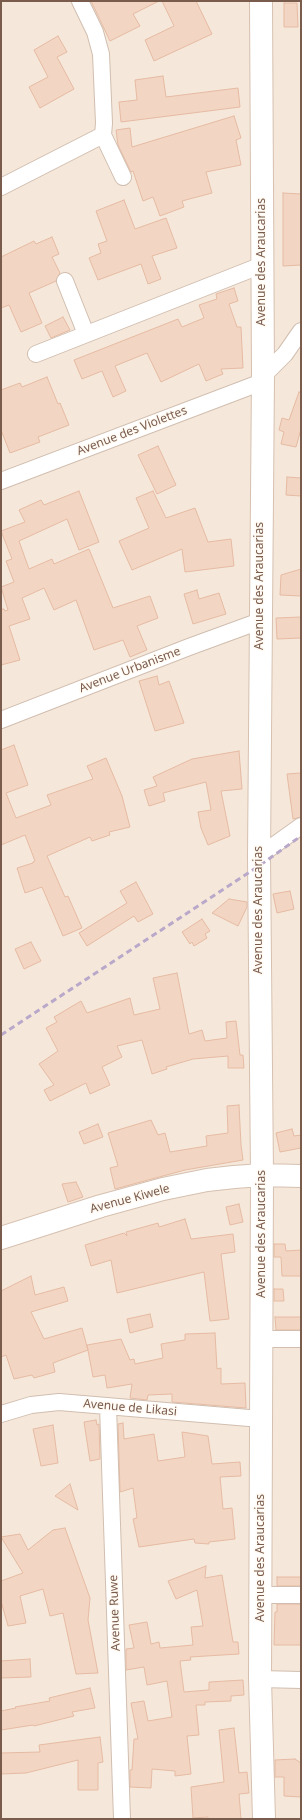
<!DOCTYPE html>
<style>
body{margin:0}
#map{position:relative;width:302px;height:1820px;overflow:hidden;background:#fdf6ec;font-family:"Noto Sans",sans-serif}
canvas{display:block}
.frame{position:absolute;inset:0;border:2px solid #7a5c4d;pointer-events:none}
</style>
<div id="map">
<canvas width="302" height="1820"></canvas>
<div class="frame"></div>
</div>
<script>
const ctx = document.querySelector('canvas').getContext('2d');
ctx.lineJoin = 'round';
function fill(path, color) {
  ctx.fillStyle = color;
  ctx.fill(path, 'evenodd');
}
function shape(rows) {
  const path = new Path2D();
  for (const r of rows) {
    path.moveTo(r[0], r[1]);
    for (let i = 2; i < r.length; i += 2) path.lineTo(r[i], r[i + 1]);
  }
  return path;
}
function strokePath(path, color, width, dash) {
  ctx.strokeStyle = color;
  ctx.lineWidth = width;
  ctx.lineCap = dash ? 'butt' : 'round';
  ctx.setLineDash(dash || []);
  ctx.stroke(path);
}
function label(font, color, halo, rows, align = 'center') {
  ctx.font = font + ' "Noto Sans",sans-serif';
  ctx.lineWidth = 3;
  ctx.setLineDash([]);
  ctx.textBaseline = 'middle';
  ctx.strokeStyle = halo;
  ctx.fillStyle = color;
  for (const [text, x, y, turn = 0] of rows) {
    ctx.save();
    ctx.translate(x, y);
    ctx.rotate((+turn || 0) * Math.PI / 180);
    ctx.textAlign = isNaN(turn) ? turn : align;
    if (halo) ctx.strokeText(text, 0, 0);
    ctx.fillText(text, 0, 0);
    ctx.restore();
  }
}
const residential = shape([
 [1,1,301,1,301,1819,1,1819]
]);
const building = shape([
 [91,1,159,1,133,14,140,26,110,41,91,1],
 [162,1,196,1,212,34,154,61,145,40,174,26,162,1],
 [284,3,297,3,298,27,284,27,284,3],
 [58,36,67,52,57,57,74,89,40,108,29,87,48,77,34,50,58,36],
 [163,76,166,97,238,88,240,107,121,122,119,102,137,100,135,80,163,76],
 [234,116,241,138,236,140,241,165,206,172,212,193,182,201,184,207,160,216,153,197,143,201,133,171,131,172,118,145,116,130,130,128,132,147,234,116],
 [283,193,301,194,301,265,283,266,283,193],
 [124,200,135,229,166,218,177,248,152,256,161,279,148,284,141,264,98,280,89,258,101,253,98,244,107,241,96,211,124,200],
 [52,237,59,254,52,257,60,273,56,281,29,293,42,323,21,332,9,305,1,308,1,257,34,241,36,244,52,237],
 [234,288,238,301,229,304,237,327,241,327,243,368,221,369,223,374,206,381,199,364,161,382,147,353,115,366,126,391,113,397,102,371,82,379,74,360,178,319,182,327,204,318,199,305,217,299,216,294,234,288],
 [63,317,70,330,51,338,45,326,63,317],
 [47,377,58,404,60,403,69,425,38,437,40,442,10,453,1,430,1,390,20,383,22,387,47,377],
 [299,392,301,393,301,429,296,447,281,444,284,432,279,430,282,418,289,420,299,392],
 [158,446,176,485,157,494,138,455,158,446],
 [287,477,301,478,301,496,286,495,287,477],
 [79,491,99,542,79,550,67,519,19,541,29,569,52,559,54,564,89,549,113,608,150,596,158,618,137,626,147,650,130,657,123,640,94,650,76,600,54,610,44,588,22,598,30,619,9,626,20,660,1,665,1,609,4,609,5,611,8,610,1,587,14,582,6,561,12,559,1,531,25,522,19,510,41,500,44,505,79,491],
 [153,491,166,518,195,508,208,542,231,539,234,566,185,572,182,549,132,570,119,541,149,528,136,498,153,491],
 [301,569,301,596,280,595,281,575,301,569],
 [197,590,199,599,219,593,226,614,193,624,184,594,197,590],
 [301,617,301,638,277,639,276,618,301,617],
 [157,676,159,685,169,681,184,723,155,731,139,681,157,676],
 [14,745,28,785,6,793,16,818,51,805,47,795,93,779,87,766,106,758,122,796,130,827,109,832,110,835,92,841,90,837,47,856,65,897,68,896,82,928,63,936,42,887,25,893,17,868,33,863,33,862,35,861,25,835,1,845,1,750,14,745],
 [239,751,242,789,221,791,230,836,208,845,201,828,198,812,211,810,206,782,163,793,165,801,149,806,144,790,157,786,153,777,192,759,239,751],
 [301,773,301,817,293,819,287,774,301,773],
 [136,882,153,914,138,922,134,916,87,946,79,933,127,903,120,891,136,882],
 [290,891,294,909,277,913,273,894,290,891],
 [229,899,247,902,247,907,238,926,212,913,229,899],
 [202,919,210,931,205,934,207,938,194,946,192,942,190,944,182,932,202,919],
 [31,942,41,961,24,969,15,949,31,942],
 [177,973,189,1034,202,1030,205,1041,227,1038,226,1022,236,1021,240,1055,243,1055,244,1068,228,1068,228,1056,193,1059,166,1067,167,1069,152,1074,142,1040,117,1046,122,1057,102,1067,110,1085,90,1094,86,1083,50,1101,44,1090,54,1085,39,1064,58,1051,46,1028,57,1022,54,1017,81,1001,87,1013,130,998,134,1015,160,1009,153,978,177,973],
 [239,1105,241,1145,243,1160,185,1170,115,1189,110,1168,118,1166,108,1133,151,1120,158,1135,165,1133,170,1152,207,1146,206,1136,228,1133,227,1106,239,1105],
 [98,1124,103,1137,84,1144,79,1132,98,1124],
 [292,1129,294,1136,301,1135,301,1148,280,1152,276,1133,292,1129],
 [76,1182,83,1197,68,1202,62,1184,76,1182],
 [239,1204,243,1222,230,1225,226,1207,239,1204],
 [185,1219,191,1239,233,1234,235,1252,221,1254,229,1319,210,1321,204,1272,117,1293,111,1260,91,1266,85,1245,124,1233,127,1236,126,1232,158,1223,159,1227,185,1219],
 [274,1244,285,1244,286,1251,301,1250,301,1276,282,1276,281,1257,274,1257,274,1244],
 [31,1276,35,1295,64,1287,68,1301,31,1312,44,1339,82,1328,88,1350,53,1363,55,1372,34,1378,32,1375,14,1379,6,1355,1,1357,1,1291,31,1276],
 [274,1289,283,1289,284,1301,274,1301,274,1289],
 [150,1314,153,1327,130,1333,127,1319,150,1314],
 [275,1317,301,1317,301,1330,276,1330,275,1317],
 [215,1333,217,1369,221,1368,221,1384,245,1383,246,1408,172,1402,172,1394,148,1395,147,1400,130,1398,132,1384,107,1388,105,1375,93,1377,87,1345,121,1339,130,1360,134,1359,135,1364,163,1358,161,1344,185,1340,185,1334,215,1333],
 [96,1420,97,1425,99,1424,100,1459,90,1461,84,1422,96,1420],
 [123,1423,124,1439,154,1434,158,1461,185,1457,182,1432,208,1436,212,1464,240,1462,241,1476,220,1477,223,1509,232,1508,235,1539,209,1542,209,1544,195,1543,194,1539,139,1547,133,1519,137,1518,133,1488,120,1492,118,1424,123,1423],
 [53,1425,58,1463,41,1466,33,1429,53,1425],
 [70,1484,78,1510,55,1496,70,1484],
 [65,1528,90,1598,88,1620,98,1673,76,1674,63,1613,50,1616,43,1589,20,1596,26,1623,8,1626,1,1601,1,1581,23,1573,1,1537,20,1534,28,1550,53,1530,65,1528],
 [206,1566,205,1578,222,1575,233,1642,238,1642,239,1654,190,1657,191,1660,180,1661,184,1692,209,1690,209,1682,243,1680,244,1695,231,1696,231,1701,205,1702,205,1705,196,1705,199,1735,187,1736,191,1774,175,1776,175,1771,152,1769,151,1788,130,1787,130,1770,132,1770,134,1739,138,1739,131,1703,144,1701,148,1721,172,1717,167,1681,147,1685,144,1667,126,1670,126,1649,134,1648,129,1625,147,1622,151,1644,159,1642,160,1648,193,1645,191,1627,203,1626,197,1590,176,1599,168,1581,206,1566],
 [277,1577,301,1577,301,1586,277,1586,277,1577],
 [277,1604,301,1604,301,1645,274,1645,275,1612,277,1612,277,1604],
 [30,1659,31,1677,1,1678,1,1661,30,1659],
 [90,1688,95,1708,72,1712,74,1716,34,1726,33,1725,1,1730,1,1711,16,1708,15,1707,50,1701,49,1698,90,1688],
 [234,1728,239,1773,247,1772,249,1793,239,1794,241,1819,208,1819,208,1817,193,1818,191,1787,224,1782,219,1730,234,1728],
 [100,1737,103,1762,98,1763,98,1790,78,1790,78,1760,26,1773,1,1774,1,1753,40,1752,39,1745,100,1737],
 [295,1759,301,1763,301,1797,284,1796,284,1777,275,1777,275,1760,295,1759]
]);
const street = shape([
 [103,135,123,177],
 [1,187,103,135,104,123,101,54,95,32,80,1],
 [65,281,86,334],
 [36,354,262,265],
 [263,376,285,354,301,331],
 [1,481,262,382],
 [1,720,189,647,260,621],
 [259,856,301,826],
 [262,1339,301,1339],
 [108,1406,122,1819],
 [1,1414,31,1405,59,1402,261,1419],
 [260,1595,301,1595],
 [260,1679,301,1680]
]);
const secondary = shape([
 [261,1,263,376,259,856,262,1175,260,1679,264,1819],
 [1,1238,101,1206,163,1189,207,1180,234,1177,262,1175,301,1176]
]);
const rail = shape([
 [1,1035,259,866,301,836]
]);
const streetNames = [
 ["Avenue des Araucarias",262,262,-90],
 ["Avenue des Violettes",132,431,-21],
 ["Avenue des Araucarias",260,586,-90],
 ["Avenue Urbanisme",130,670,-21],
 ["Avenue des Araucarias",259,910,-90],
 ["Avenue Kiwele",130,1199,-15],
 ["Avenue des Araucarias",262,1234,-90],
 ["Avenue de Likasi",130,1408,5],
 ["Avenue des Araucarias",261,1558,-90],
 ["Avenue Ruwe",115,1613,-92]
];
fill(residential, '#f5e8da');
fill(building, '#f3d5c3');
strokePath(building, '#e6bba3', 1);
strokePath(street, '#d1beb0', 18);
strokePath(secondary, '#d6c0b0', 24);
strokePath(street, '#fff', 16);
strokePath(secondary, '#fff', 22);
strokePath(rail, '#b9a8c9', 3, [6, 4]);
label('12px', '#7a5c4d', '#fffaf3', streetNames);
</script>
